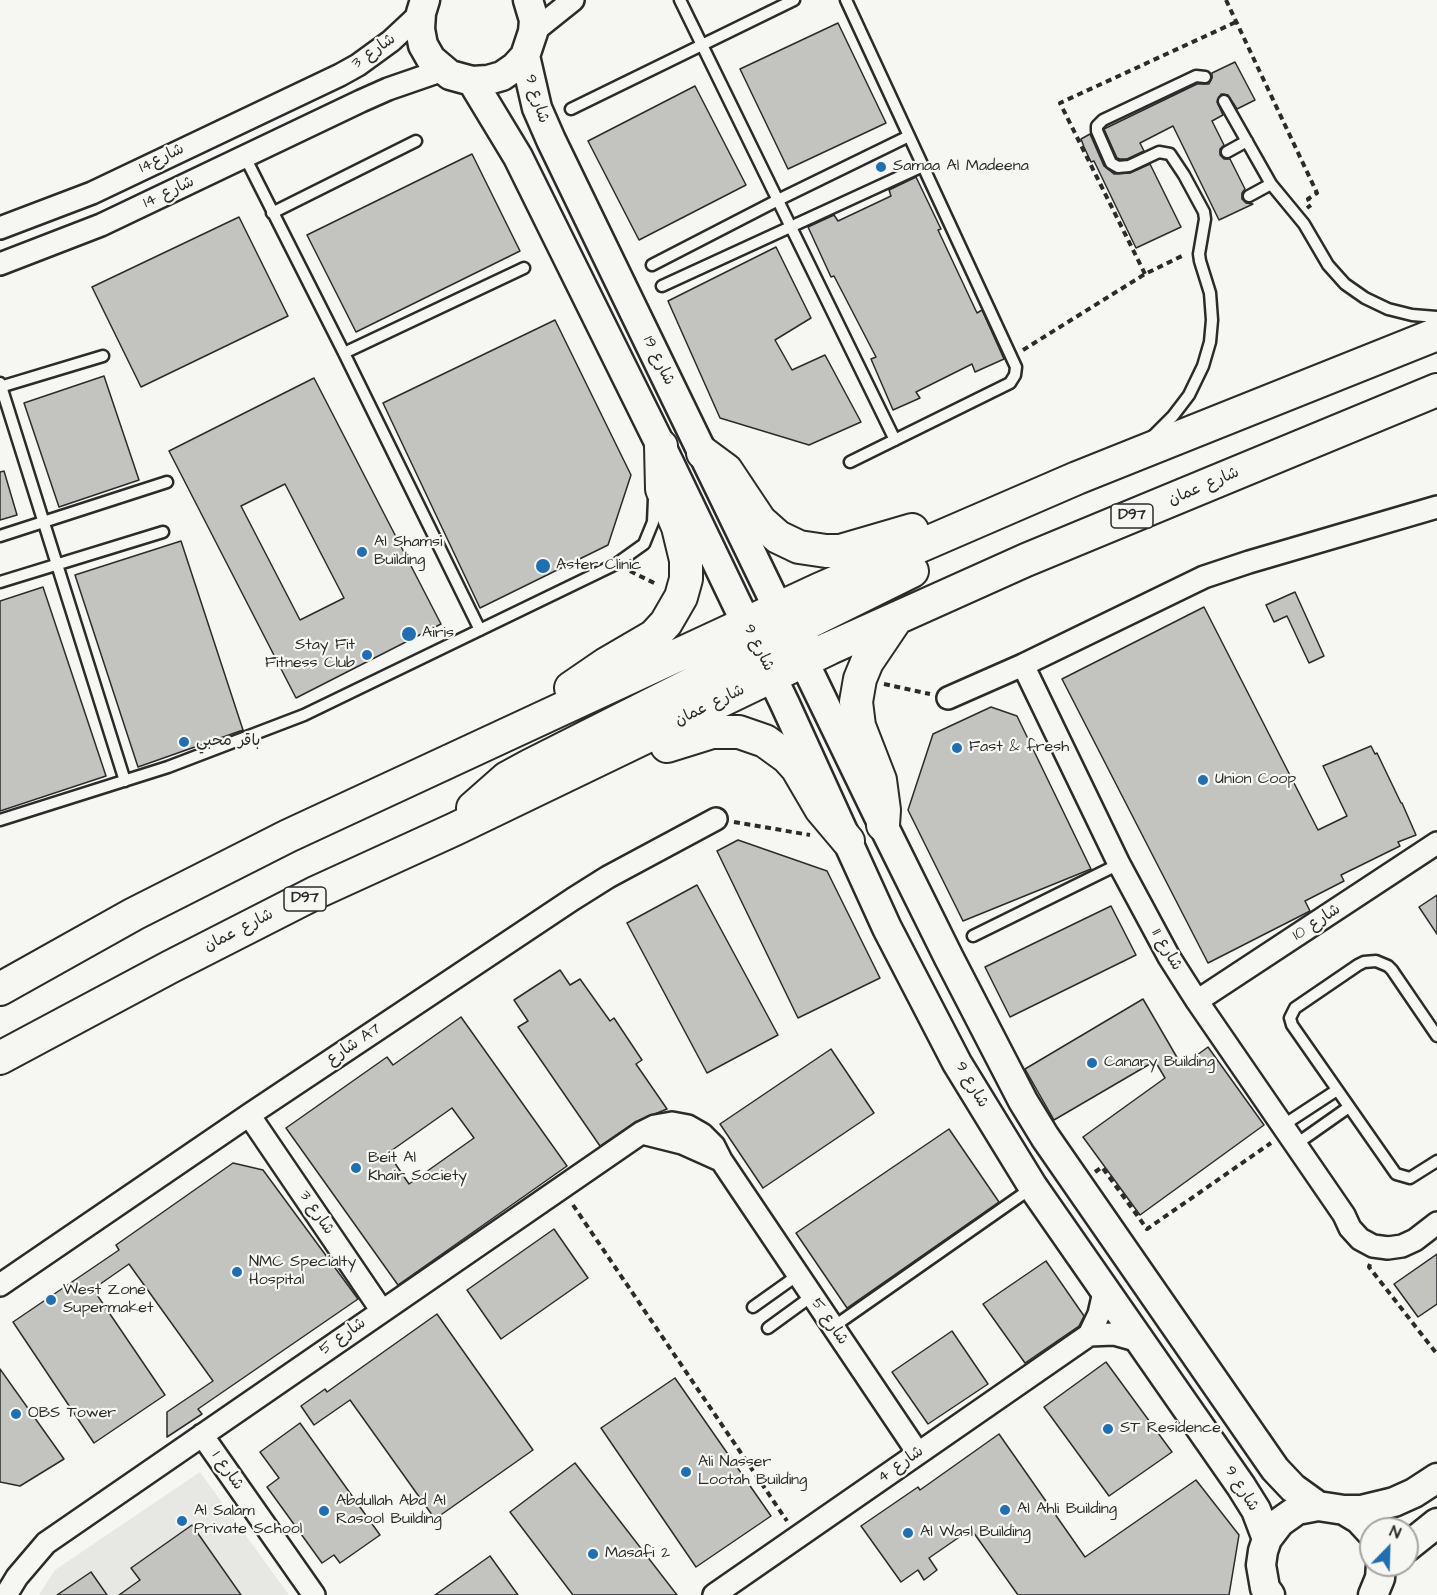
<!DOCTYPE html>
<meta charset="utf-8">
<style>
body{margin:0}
#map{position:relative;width:1437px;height:1595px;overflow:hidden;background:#f6f6f2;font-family:"Architects Daughter",sans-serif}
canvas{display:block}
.north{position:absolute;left:1359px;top:1517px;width:60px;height:60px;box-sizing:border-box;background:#f6f6f2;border:2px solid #a5a5a2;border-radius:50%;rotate:23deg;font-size:16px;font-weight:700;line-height:24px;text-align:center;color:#2b2b2b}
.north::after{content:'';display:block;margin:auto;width:21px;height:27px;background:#1f6fb2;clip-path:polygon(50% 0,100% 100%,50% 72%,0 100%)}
</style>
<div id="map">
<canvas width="1437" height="1595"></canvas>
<div class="north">N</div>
</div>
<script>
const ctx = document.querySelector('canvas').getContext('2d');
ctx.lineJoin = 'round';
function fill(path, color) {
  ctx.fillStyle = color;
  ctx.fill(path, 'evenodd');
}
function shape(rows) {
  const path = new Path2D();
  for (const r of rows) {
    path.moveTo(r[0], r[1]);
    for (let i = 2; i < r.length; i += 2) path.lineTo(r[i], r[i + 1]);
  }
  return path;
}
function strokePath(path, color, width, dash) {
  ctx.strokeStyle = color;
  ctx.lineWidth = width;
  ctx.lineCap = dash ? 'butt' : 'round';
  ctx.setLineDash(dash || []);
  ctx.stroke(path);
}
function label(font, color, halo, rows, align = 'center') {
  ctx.font = font + ' "Architects Daughter","Playpen Sans Arabic",sans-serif';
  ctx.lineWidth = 4.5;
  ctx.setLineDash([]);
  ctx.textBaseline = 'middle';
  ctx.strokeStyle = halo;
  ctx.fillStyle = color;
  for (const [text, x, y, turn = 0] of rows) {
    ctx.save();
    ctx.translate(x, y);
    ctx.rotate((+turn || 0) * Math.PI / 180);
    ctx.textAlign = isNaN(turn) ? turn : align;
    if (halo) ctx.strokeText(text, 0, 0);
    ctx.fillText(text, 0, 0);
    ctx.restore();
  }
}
const built = shape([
 [200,1472,289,1595,39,1595,55,1570]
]);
const building = shape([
 [838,23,886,123,788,169,740,69,838,23],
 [1235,62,1255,100,1237,109,1228,95,1221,94,1217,102,1223,115,1212,121,1224,145,1220,149,1220,155,1224,159,1230,159,1245,189,1242,193,1242,199,1246,203,1253,204,1219,220,1173,126,1140,143,1144,151,1127,159,1120,159,1117,158,1104,129,1197,84,1209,84,1212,78,1212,73,1235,62],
 [695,86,746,185,639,240,588,141,695,86],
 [1090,134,1104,166,1114,174,1130,173,1150,164,1181,227,1136,248,1094,161,1091,162,1084,147,1081,139,1090,134],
 [472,154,520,251,356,332,307,235,472,154],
 [916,177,941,229,938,230,977,313,982,310,1004,359,975,372,972,364,916,392,920,398,893,410,871,359,876,357,834,276,831,277,808,227,834,215,838,221,891,196,889,190,916,177],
 [239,217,288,316,141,387,92,287,239,217],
 [776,247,811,318,775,340,792,370,825,355,861,422,809,445,720,418,668,301,776,247],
 [555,320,631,475,608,545,480,608,383,403,555,320],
 [104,376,139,480,59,507,24,403,104,376],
 [314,378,441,624,296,698,169,451,314,378],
 [285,484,344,598,300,620,241,506,285,484],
 [4,471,17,515,0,520,0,472,4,471],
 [181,541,243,730,138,767,75,575,181,541],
 [43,587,106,776,0,811,0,601,43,587],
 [1295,592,1324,656,1309,663,1287,616,1274,622,1266,605,1295,592],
 [1204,607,1318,830,1347,816,1323,766,1371,746,1375,754,1377,753,1401,803,1402,803,1416,835,1398,842,1400,846,1341,875,1344,881,1305,901,1310,911,1208,963,1062,679,1204,607],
 [991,707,1017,716,1091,869,963,921,908,810,933,734,991,707],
 [738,840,827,871,880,978,798,1018,717,851,738,840],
 [697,885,778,1035,707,1073,627,923,697,885],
 [1437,895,1437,934,1419,907,1437,895],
 [1111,906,1136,955,1010,1017,985,967,1111,906],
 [560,970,570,985,580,979,610,1021,614,1018,642,1060,636,1064,667,1109,635,1122,600,1146,518,1027,528,1021,514,1000,560,970],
 [1143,999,1182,1066,1208,1047,1264,1125,1140,1215,1083,1137,1165,1078,1155,1061,1054,1120,1025,1069,1143,999],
 [461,1017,567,1166,398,1285,286,1128,387,1057,393,1065,461,1017],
 [452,1108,474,1138,409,1184,388,1153,452,1108],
 [831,1049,874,1113,763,1188,720,1124,831,1049],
 [949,1129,999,1202,847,1308,796,1233,949,1129],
 [233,1163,263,1170,358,1299,198,1409,202,1414,167,1437,167,1412,213,1381,129,1264,93,1289,165,1395,94,1443,13,1322,119,1250,116,1245,233,1163],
 [554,1229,588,1278,501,1339,467,1290,554,1229],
 [1437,1254,1437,1304,1418,1317,1394,1284,1437,1254],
 [1046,1261,1084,1316,1079,1326,1025,1363,983,1304,1046,1261],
 [437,1314,533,1450,435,1519,350,1400,314,1425,301,1406,325,1389,327,1392,437,1314],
 [952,1331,988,1384,928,1424,892,1372,952,1331],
 [1106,1362,1172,1452,1109,1496,1044,1407,1106,1362],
 [0,1369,64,1459,20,1486,0,1482,0,1369],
 [675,1378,771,1516,696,1567,601,1428,675,1378],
 [300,1423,380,1535,340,1563,334,1555,322,1563,267,1487,279,1478,260,1452,300,1423],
 [999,1434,1085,1557,1196,1480,1239,1535,1229,1595,1018,1595,971,1529,929,1558,937,1570,924,1580,918,1570,901,1582,861,1526,918,1487,920,1490,999,1434],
 [575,1463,677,1595,573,1595,510,1512,575,1463],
 [192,1525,241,1595,119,1595,140,1580,131,1568,192,1525],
 [490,1556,518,1595,435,1595,490,1556],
 [91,1572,107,1595,57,1595,91,1572]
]);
const path = shape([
 [1226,0,1317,193,1308,199,1311,205,1307,208],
 [1145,274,1060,103,1236,22],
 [1023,350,1145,274,1184,255],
 [630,571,658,585],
 [884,684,930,694],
 [734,822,810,835],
 [1095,1172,1102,1167,1147,1229,1271,1143],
 [573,1205,787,1521],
 [1370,1264,1369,1267,1437,1354]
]);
const lane = shape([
 [680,0,895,440],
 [846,0,1016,367,1015,375,1010,383,850,462],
 [1224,101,1271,184,1304,224,1328,265,1345,284,1365,298,1388,309,1412,315,1437,317],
 [571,109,794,0],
 [1227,152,1247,141],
 [245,157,344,353,480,630],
 [1249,196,1271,184],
 [272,213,416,141],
 [652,265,778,200,909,136],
 [662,286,923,166],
 [344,353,524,268],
 [0,383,125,781],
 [0,387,103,356],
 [1152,437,1173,416,1189,395,1203,366,1210,342,1212,320,1210,293,1200,261,1199,254,1205,219,1204,212,1184,175,1170,154,1159,152,1129,166,1118,167,1111,163,1097,131,1097,126,1103,120,1196,76,1205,77],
 [0,536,167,482],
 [0,582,163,532],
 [0,820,168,767,304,715,616,564,644,544,653,522,654,499],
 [973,936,1119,864],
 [1437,1036,1392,970,1388,966,1376,961,1364,962,1358,965,1295,1008,1290,1018,1292,1025,1396,1174,1410,1178,1437,1161],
 [1282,1126,1337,1090],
 [1295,1145,1349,1107],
 [753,1307,798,1275],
 [833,1327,1033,1187],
 [768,1328,812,1296]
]);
const street = shape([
 [533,32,573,0],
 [0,228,92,193,340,75,358,65,391,41,421,13],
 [0,264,101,225,361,101,388,89,443,70],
 [1023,665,1119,864,1169,957,1197,1001,1344,1215,1350,1228,1360,1239,1373,1246,1388,1248,1402,1246,1415,1240,1437,1223],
 [948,698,1023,665,1204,577,1249,562,1437,507],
 [1197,1001,1437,843],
 [249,1115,382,1311],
 [642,1133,682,1143,720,1160],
 [0,1285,249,1115,573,899,608,877,716,819],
 [1089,1335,1114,1334,1139,1341],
 [202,1435,314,1595],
 [6,1595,17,1577,46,1543,641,1133,655,1126,672,1123,688,1126,702,1134,714,1146,721,1160,918,1453],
 [714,1595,1089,1335,1099,1314,1104,1292]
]);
const secondary = shape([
 [425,0,421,13,420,29,423,45,431,59,450,75,472,81,488,80,502,76,515,67,525,56,533,32,534,20,528,0],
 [525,56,537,108,551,140,883,825,949,958,1023,1101,1045,1137,1275,1469,1293,1488,1318,1506],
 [472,81,518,157,661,446,785,704,887,928,957,1063,1033,1187,1241,1486,1256,1510,1267,1539],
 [1344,1510,1361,1510,1394,1502,1414,1493,1437,1478],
 [1407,1547,1437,1523],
 [1270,1595,1265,1588,1261,1565,1263,1551,1267,1539,1280,1522,1297,1510,1318,1506,1344,1510,1359,1519,1371,1532],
 [1373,1595,1380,1578,1381,1565]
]);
const primary = shape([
 [703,453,726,470,760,521,778,537,799,547,826,551,840,551,912,530],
 [777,665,792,638,809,622,912,571],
 [571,688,606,664,654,636,666,623,681,597,686,579,686,560,678,527,662,489,661,446],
 [667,746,712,732,739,732,765,741,787,757,797,768,821,809,848,841],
 [473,808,507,778,529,766,759,650,767,644,777,628,778,608],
 [883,825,884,810,880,780,859,726,856,702,860,679,867,662,896,619],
 [0,989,134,914,288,836,818,590,1077,478,1437,334],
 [0,1058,170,967,317,892,455,829,830,648,1026,560,1437,390]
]);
const markers = [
 [881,167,6,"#1f6fb2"],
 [362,552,6,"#1f6fb2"],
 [543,566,8,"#1f6fb2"],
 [409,634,8,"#1f6fb2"],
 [367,655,6,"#1f6fb2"],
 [184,742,6,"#1f6fb2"],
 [957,748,6,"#1f6fb2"],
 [1203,780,6,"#1f6fb2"],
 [1092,1063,6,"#1f6fb2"],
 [356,1168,6,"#1f6fb2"],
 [237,1272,6,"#1f6fb2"],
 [51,1300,6,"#1f6fb2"],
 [16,1414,6,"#1f6fb2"],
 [1108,1429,6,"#1f6fb2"],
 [686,1472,6,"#1f6fb2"],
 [1005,1510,6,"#1f6fb2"],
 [324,1511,6,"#1f6fb2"],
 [182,1521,6,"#1f6fb2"],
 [908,1533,6,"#1f6fb2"],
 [593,1554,6,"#1f6fb2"]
];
const shields = [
 [1132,516,42],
 [305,899,42]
];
const shieldNames = [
 ["D97",1132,516],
 ["D97",305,899]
];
const streetNames = [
 ["شارع 3",374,52,-35],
 ["شارع 9",536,99,73],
 ["شارع14",162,159,-26],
 ["شارع 14",169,193,-25],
 ["شارع 19",658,361,64],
 ["شارع عمان",1204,487,-23],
 ["شارع 9",758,648,64],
 ["شارع عمان",710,706,-26],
 ["شارع 10",1317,923,-33],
 ["شارع عمان",239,931,-27],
 ["شارع 11",1166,950,60],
 ["شارع A7",354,1045,-34],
 ["شارع 9",971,1085,60],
 ["شارع 3",316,1213,56],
 ["شارع 5",829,1322,56],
 ["شارع 5",343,1337,-35],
 ["شارع 4",901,1465,-35],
 ["شارع 1",227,1471,55],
 ["شارع 9",1241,1489,58]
];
const poiNames = [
 ["Samaa Al Madeena",893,167],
 ["Al Shamsi",374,543],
 ["Building",374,561],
 ["Aster Clinic",556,566],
 ["Airis",422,634],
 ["Stay Fit",355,646,"right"],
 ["Fitness Club",355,664,"right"],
 ["باقر محبي",196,742],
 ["Fast & fresh",969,748],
 ["Union Coop",1215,780],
 ["Canary Building",1104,1063],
 ["Beit Al",368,1159],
 ["Khair Society",368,1177],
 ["NMC Specialty",249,1263],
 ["Hospital",249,1281],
 ["West Zone",63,1291],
 ["Supermaket",63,1309],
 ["OBS Tower",28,1414],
 ["ST Residence",1120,1429],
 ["Ali Nasser",698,1463],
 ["Lootah Building",698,1481],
 ["Abdullah Abd Al",336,1502],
 ["Rasool Building",336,1520],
 ["Al Ahli Building",1017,1510],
 ["Al Salam",194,1512],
 ["Private School",194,1530],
 ["Al Wasl Building",920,1533],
 ["Masafi 2",605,1554]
];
fill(built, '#e7e7e3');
fill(building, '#c3c3c0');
strokePath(building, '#2b2b2b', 1.5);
strokePath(lane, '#2b2b2b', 15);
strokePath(street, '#2b2b2b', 26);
strokePath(secondary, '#2b2b2b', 33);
strokePath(primary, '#2b2b2b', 36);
strokePath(path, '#2b2b2b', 4, [6, 4.5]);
strokePath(lane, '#f6f6f2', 10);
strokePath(street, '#f6f6f2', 21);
strokePath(secondary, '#f6f6f2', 28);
strokePath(primary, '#f6f6f2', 32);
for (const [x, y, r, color] of markers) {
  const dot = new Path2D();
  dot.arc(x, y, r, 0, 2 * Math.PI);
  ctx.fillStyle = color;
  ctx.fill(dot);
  strokePath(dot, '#f6f6f2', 2);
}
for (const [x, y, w] of shields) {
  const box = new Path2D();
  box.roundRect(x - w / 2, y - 12, w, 24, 4.5);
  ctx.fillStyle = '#f6f6f2';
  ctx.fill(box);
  strokePath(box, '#2b2b2b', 1.5);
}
label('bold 15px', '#2b2b2b', null, shieldNames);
label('16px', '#2b2b2b', '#f6f6f2', streetNames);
label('16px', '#2b2b2b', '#f6f6f2', poiNames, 'left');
</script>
